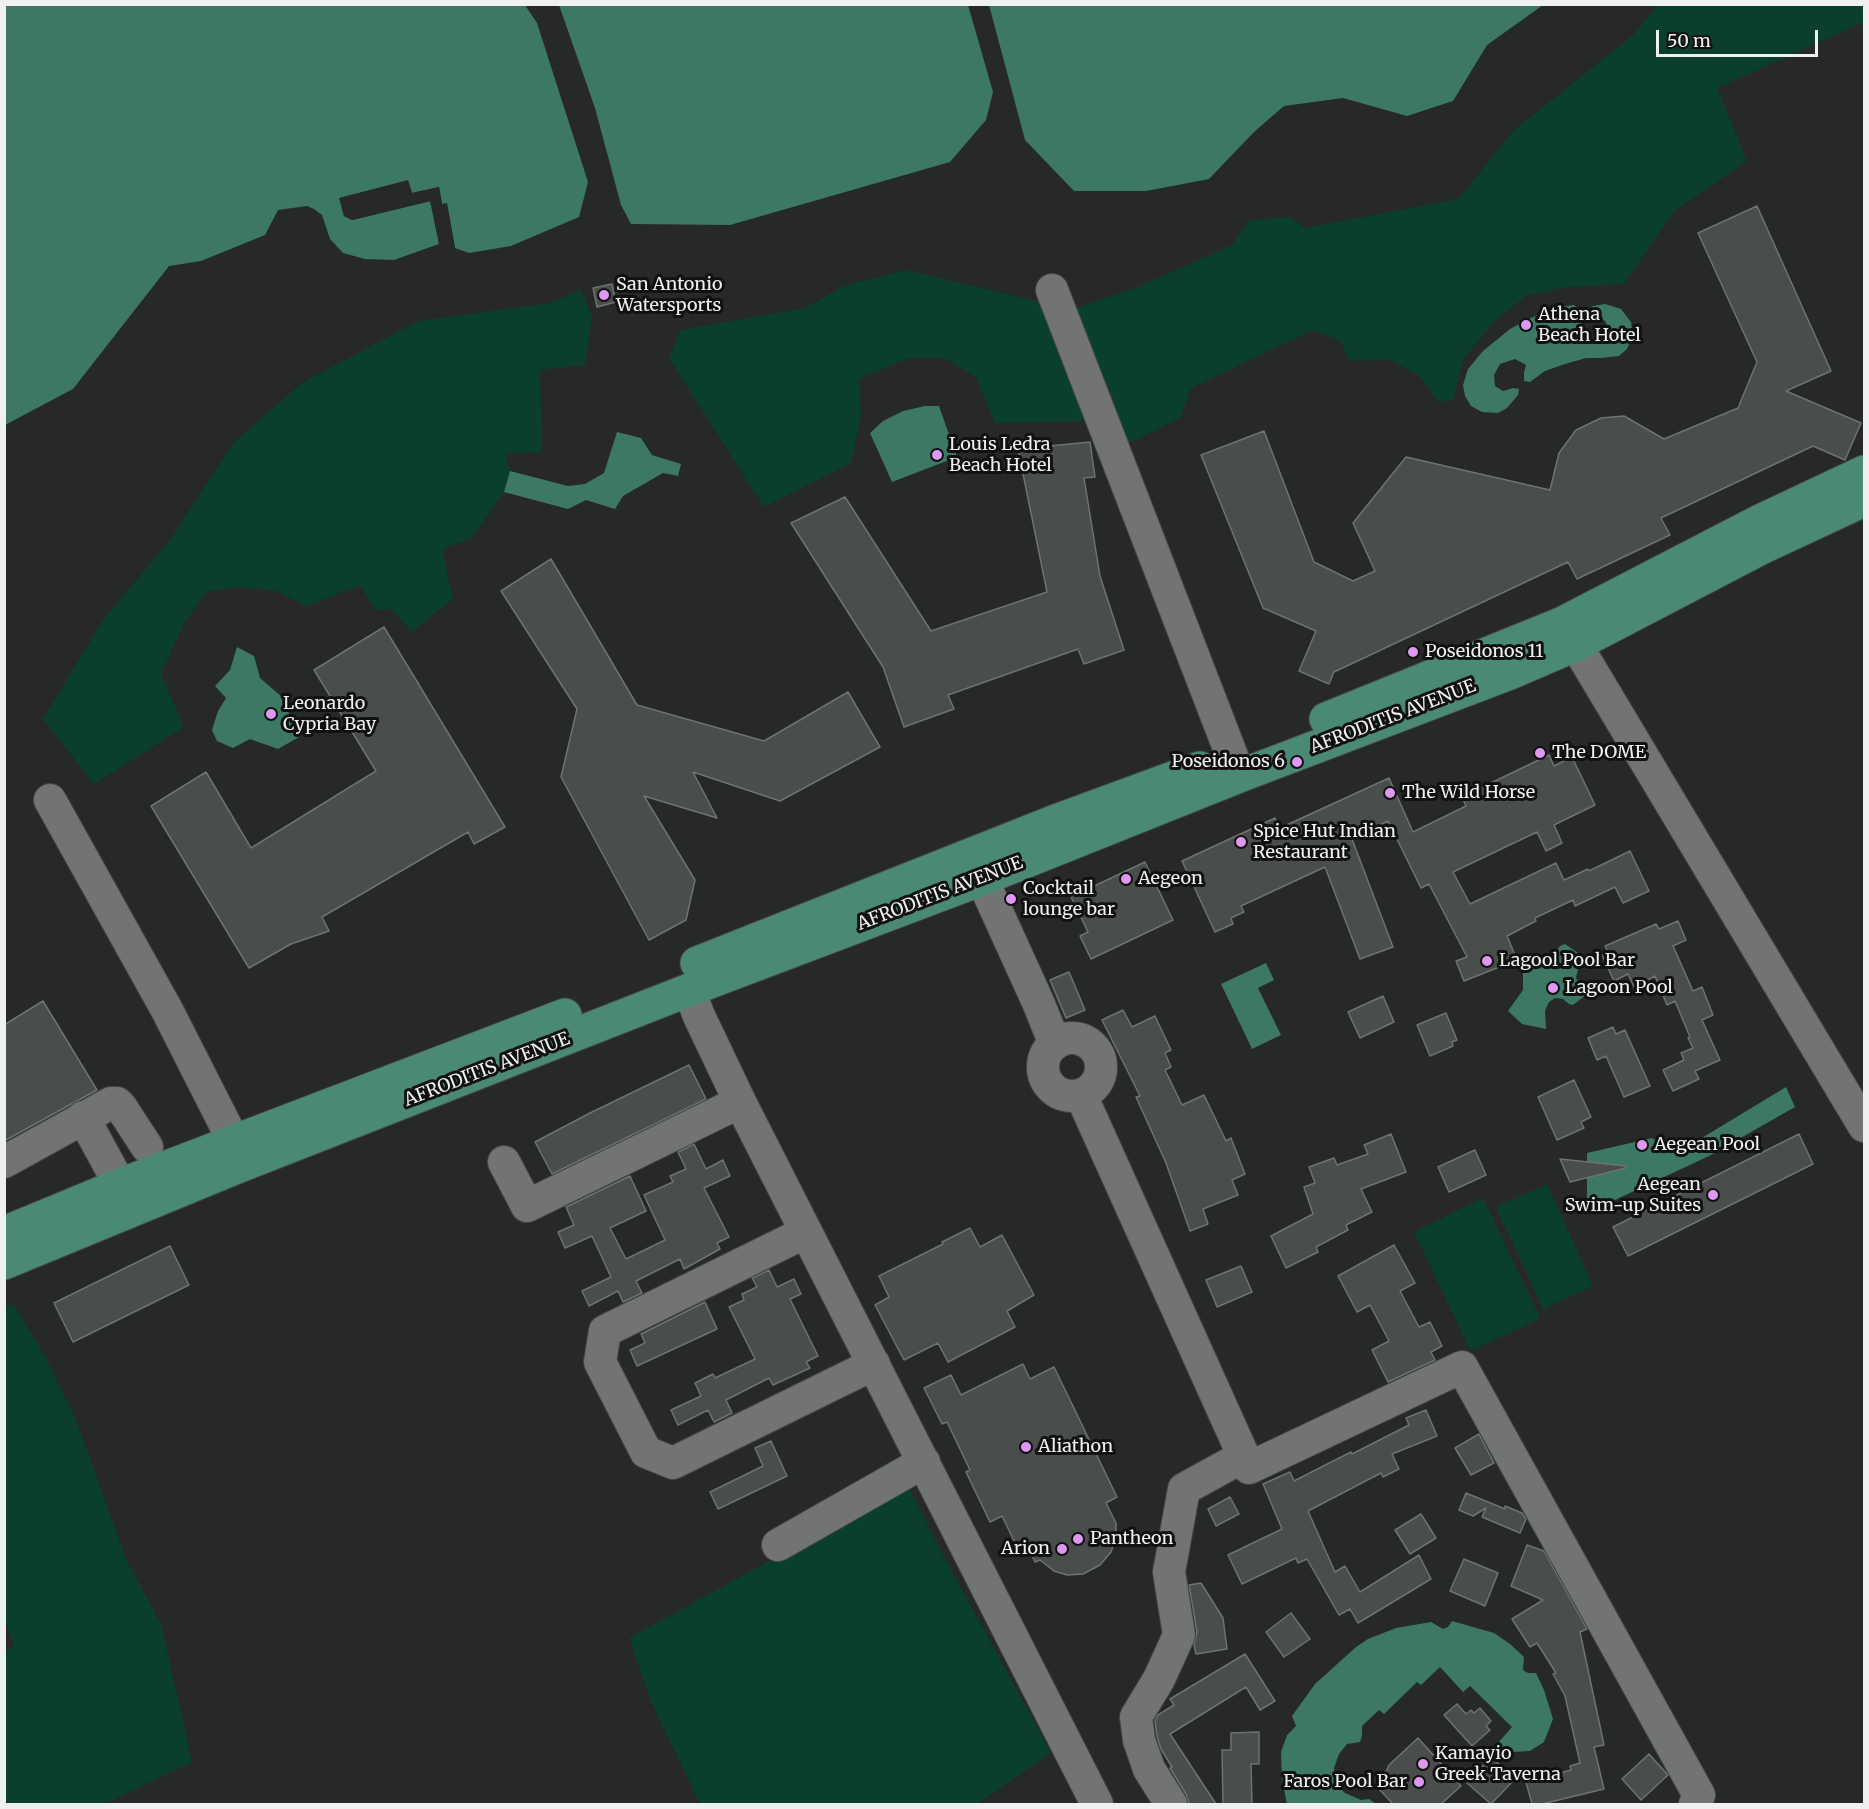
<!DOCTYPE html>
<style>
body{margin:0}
#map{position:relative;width:1869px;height:1809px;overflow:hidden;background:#262927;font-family:Merriweather,serif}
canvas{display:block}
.frame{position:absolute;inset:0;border:6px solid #eff1f0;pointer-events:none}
.scale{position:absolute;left:1656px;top:30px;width:162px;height:27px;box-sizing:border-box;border:3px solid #eff1f0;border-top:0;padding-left:8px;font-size:18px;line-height:21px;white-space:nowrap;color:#eff1f0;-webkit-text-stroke:4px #101110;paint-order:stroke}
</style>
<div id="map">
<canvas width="1869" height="1809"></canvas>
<div class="frame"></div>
<div class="scale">50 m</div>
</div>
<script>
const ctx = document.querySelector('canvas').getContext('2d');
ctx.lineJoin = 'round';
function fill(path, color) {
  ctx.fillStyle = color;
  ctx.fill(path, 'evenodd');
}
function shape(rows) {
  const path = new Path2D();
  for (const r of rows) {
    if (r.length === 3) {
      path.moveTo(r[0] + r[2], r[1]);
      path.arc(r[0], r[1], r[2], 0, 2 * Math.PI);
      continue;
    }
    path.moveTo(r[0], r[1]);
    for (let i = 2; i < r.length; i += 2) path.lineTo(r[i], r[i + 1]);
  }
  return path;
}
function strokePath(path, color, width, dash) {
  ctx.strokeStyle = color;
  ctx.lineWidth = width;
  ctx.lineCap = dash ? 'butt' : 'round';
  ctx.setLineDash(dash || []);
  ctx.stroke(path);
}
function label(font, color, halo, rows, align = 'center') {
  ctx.font = font + ' Merriweather,serif';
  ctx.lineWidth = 6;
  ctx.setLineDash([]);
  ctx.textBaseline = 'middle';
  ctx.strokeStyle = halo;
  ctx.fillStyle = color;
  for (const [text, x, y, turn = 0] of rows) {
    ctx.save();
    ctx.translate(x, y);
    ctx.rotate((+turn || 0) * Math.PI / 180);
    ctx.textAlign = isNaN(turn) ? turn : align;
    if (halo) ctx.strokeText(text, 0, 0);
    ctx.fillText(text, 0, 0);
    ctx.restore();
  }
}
const green = shape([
 [1659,5,1864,5,1864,22,1717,88,1747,161,1674,211,1624,284,1568,287,1527,295,1495,321,1463,359,1453,400,1438,402,1420,376,1389,359,1350,361,1340,341,1313,330,1191,388,1180,418,1128,443,1076,308,1138,287,1232,245,1248,221,1290,217,1305,228,1459,199,1513,131,1631,37],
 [905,270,1050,304,1094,421,995,423,976,377,944,358,909,358,859,379,861,415,851,463,764,507,669,358,681,330,805,308,844,286],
 [581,289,592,317,585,365,540,370,542,452,505,453,510,471,504,492,471,538,442,549,453,599,411,632,392,609,375,610,360,585,307,606,277,591,242,587,207,591,183,625,161,674,184,727,94,784,43,719,103,620,170,540,235,441,302,383,418,321,550,303],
 [1547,1184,1593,1286,1543,1309,1496,1207],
 [1483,1198,1540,1318,1471,1351,1414,1232],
 [13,1304,45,1356,75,1417,126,1559,161,1624,192,1762,105,1804,5,1804,5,1651,14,1646,4,1619,4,1307],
 [908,1485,943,1555,1051,1753,977,1804,700,1804,651,1701,629,1638]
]);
const water = shape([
 [5,5,525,5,537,23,588,182,579,217,511,246,469,253,455,248,447,204,442,204,439,187,412,193,408,181,340,198,344,216,352,220,431,201,439,244,394,260,365,259,343,253,330,239,322,215,314,209,307,206,278,210,265,235,201,261,169,266,73,389,5,425],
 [559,5,968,5,993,92,986,120,950,162,730,225,631,224,621,205,595,108],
 [989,5,989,4,1543,5,1487,45,1453,101,1407,116,1343,98,1284,106,1254,132,1209,179,1146,191,1074,191,1025,140],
 [1605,304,1621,309,1631,322,1633,335,1627,349,1619,356,1601,358,1586,358,1565,364,1545,371,1530,382,1524,381,1524,373,1526,365,1515,359,1500,364,1494,375,1495,386,1503,391,1513,388,1519,389,1518,395,1507,408,1498,413,1482,412,1471,406,1465,396,1463,385,1468,369,1483,351,1510,329,1531,318,1556,308,1574,305,1581,311,1582,329,1587,331,1590,344,1601,344,1607,337,1609,328,1604,320,1592,319,1590,312,1593,306],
 [925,406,939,406,957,457,892,482,870,433,883,421,903,411],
 [617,432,641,438,652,455,681,464,678,476,663,473,623,496,615,509,586,500,568,509,504,492,510,471,568,486,585,484,604,473],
 [237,647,254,656,260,678,282,697,299,737,278,749,250,739,233,748,217,741,212,730,218,711,226,698,215,686,230,670],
 [1565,944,1578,953,1580,960,1576,978,1580,985,1587,990,1586,995,1573,1005,1569,1004,1563,999,1555,998,1549,1002,1545,1011,1546,1029,1522,1024,1508,1011,1523,990,1523,972,1533,962,1542,962,1549,958,1555,954,1560,946],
 [1266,963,1274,980,1258,988,1281,1035,1252,1049,1221,984],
 [1786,1087,1795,1107,1709,1156,1587,1213,1587,1153,1652,1138,1677,1153],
 [1452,1621,1494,1633,1510,1644,1524,1657,1523,1670,1528,1673,1536,1673,1544,1690,1553,1719,1544,1742,1530,1751,1512,1752,1497,1744,1512,1727,1470,1686,1463,1692,1440,1667,1421,1685,1417,1682,1384,1714,1379,1710,1362,1726,1362,1736,1360,1742,1347,1744,1339,1754,1334,1768,1335,1783,1345,1793,1361,1800,1369,1799,1376,1804,1287,1804,1282,1780,1281,1752,1287,1735,1296,1726,1292,1716,1315,1684,1356,1647,1368,1639,1396,1628,1431,1622,1443,1629,1448,1627]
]);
const pier = shape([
 [408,180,412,193,439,187,442,204,447,203,455,248,452,247,444,207,439,206,437,191,411,196,409,194,406,184,343,200,347,214,352,216,432,199,433,201,441,245,439,244,430,201,352,220,344,216,339,198]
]);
const building = shape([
 [1757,206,1831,371,1786,391,1861,423,1845,460,1813,446,1661,518,1670,535,1577,579,1568,562,1334,672,1329,684,1299,671,1316,631,1263,608,1201,455,1264,431,1314,562,1353,581,1375,571,1353,523,1406,457,1550,490,1559,453,1576,430,1601,418,1624,416,1664,439,1738,408,1757,362,1698,233,1757,206],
 [612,284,616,302,597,307,593,288,612,284],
 [1090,442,1095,477,1084,478,1100,576,1124,650,1084,664,1078,649,948,695,954,709,904,727,883,667,791,523,845,497,931,631,1047,592,1018,449,1090,442],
 [551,559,637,705,764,741,848,692,880,747,780,801,693,772,717,818,644,796,695,880,686,920,649,940,561,777,577,709,501,591,551,559],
 [384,627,505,827,474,844,468,832,322,917,329,931,291,944,249,968,151,806,206,772,251,848,376,771,314,670,384,627],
 [1549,755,1554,766,1572,757,1595,805,1554,825,1562,843,1546,851,1537,832,1453,872,1470,904,1556,863,1564,880,1588,869,1589,871,1630,851,1649,891,1623,903,1615,887,1575,906,1573,900,1535,918,1536,921,1507,936,1517,960,1464,981,1456,961,1467,957,1429,884,1421,888,1388,821,1352,839,1393,947,1360,959,1325,867,1241,906,1244,912,1231,918,1233,924,1215,932,1182,861,1275,818,1280,828,1389,778,1413,832,1466,806,1462,797,1549,755],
 [1145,862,1173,920,1091,959,1080,936,1088,932,1071,897,1145,862],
 [1678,921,1686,940,1673,946,1693,991,1702,987,1713,1015,1702,1020,1720,1060,1695,1071,1699,1079,1673,1091,1663,1070,1684,1060,1681,1053,1693,1048,1688,1038,1690,1037,1675,1001,1667,1005,1655,976,1634,987,1628,974,1614,981,1602,955,1608,952,1605,946,1656,924,1659,929,1678,921],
 [1069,972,1085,1010,1066,1018,1050,980,1069,972],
 [1383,996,1394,1022,1360,1038,1348,1012,1383,996],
 [43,1001,97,1090,4,1141,4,1025,43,1001],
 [1123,1010,1132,1027,1155,1016,1171,1050,1165,1053,1171,1067,1165,1070,1182,1105,1204,1095,1226,1141,1231,1138,1245,1174,1232,1180,1238,1195,1203,1209,1208,1224,1190,1231,1166,1163,1136,1097,1140,1096,1102,1020,1123,1010],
 [1446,1013,1457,1040,1452,1042,1453,1046,1430,1056,1417,1025,1446,1013],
 [1613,1027,1616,1034,1625,1030,1650,1086,1624,1097,1606,1056,1597,1060,1588,1038,1613,1027],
 [689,1065,706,1099,552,1174,535,1142,590,1113,689,1065],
 [1574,1080,1591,1117,1581,1122,1584,1128,1557,1140,1538,1097,1574,1080],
 [1391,1134,1406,1172,1361,1189,1372,1212,1346,1225,1348,1230,1316,1247,1318,1252,1286,1268,1271,1236,1313,1214,1304,1187,1315,1183,1309,1167,1334,1158,1337,1165,1368,1154,1364,1145,1391,1134],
 [1799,1134,1813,1164,1628,1256,1613,1227,1799,1134],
 [694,1144,706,1169,723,1160,730,1176,704,1188,729,1237,717,1243,720,1249,684,1269,680,1259,636,1281,642,1293,623,1302,618,1291,589,1306,582,1291,611,1277,592,1236,565,1248,558,1232,574,1225,566,1207,630,1176,646,1211,610,1228,626,1259,665,1240,644,1195,673,1182,670,1176,686,1169,678,1152,694,1144],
 [1475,1150,1486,1175,1449,1192,1438,1167,1475,1150],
 [1560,1159,1626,1166,1626,1168,1570,1182,1560,1159],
 [970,1228,980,1247,1002,1235,1034,1295,1007,1311,1015,1327,948,1362,938,1343,904,1360,875,1305,889,1297,879,1276,943,1244,942,1242,970,1228],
 [1394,1245,1415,1283,1400,1291,1419,1327,1430,1322,1442,1346,1431,1352,1435,1360,1388,1382,1372,1350,1389,1341,1370,1305,1357,1312,1338,1276,1394,1245],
 [170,1246,189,1285,73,1342,54,1303,170,1246],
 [1241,1266,1252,1292,1217,1307,1206,1280,1241,1266],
 [769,1270,777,1287,794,1279,801,1294,790,1299,818,1356,806,1362,810,1368,773,1385,769,1378,726,1400,732,1413,714,1422,708,1410,678,1425,671,1410,701,1396,695,1383,713,1374,715,1378,755,1359,729,1307,744,1300,742,1294,757,1287,752,1278,769,1270],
 [705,1302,717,1329,637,1366,630,1350,645,1343,641,1334,705,1302],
 [1023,1364,1030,1379,1054,1367,1117,1497,1106,1503,1116,1523,1116,1537,1111,1552,1100,1565,1083,1574,1067,1575,1054,1571,1040,1560,1035,1562,1026,1543,1017,1547,1002,1516,990,1522,966,1472,970,1470,947,1422,942,1424,924,1388,951,1375,961,1395,1023,1364],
 [1426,1410,1437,1436,1392,1454,1399,1469,1383,1477,1381,1473,1308,1511,1335,1572,1345,1566,1360,1592,1419,1555,1431,1579,1358,1623,1350,1609,1339,1615,1307,1559,1298,1563,1296,1558,1242,1584,1228,1555,1282,1529,1263,1484,1290,1472,1294,1481,1351,1452,1352,1454,1409,1425,1406,1418,1426,1410],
 [1479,1434,1494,1463,1471,1475,1455,1448,1479,1434],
 [771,1441,787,1476,718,1509,710,1492,763,1466,755,1448,771,1441],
 [1466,1493,1505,1509,1505,1506,1522,1513,1526,1519,1520,1533,1482,1517,1486,1508,1473,1516,1459,1510,1466,1493],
 [1230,1497,1239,1514,1216,1526,1208,1509,1230,1497],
 [1421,1514,1436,1538,1410,1554,1395,1530,1421,1514],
 [1527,1545,1544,1551,1587,1629,1580,1632,1604,1745,1594,1747,1604,1789,1542,1804,1532,1804,1526,1782,1571,1770,1570,1766,1580,1763,1565,1696,1553,1674,1556,1673,1537,1643,1530,1647,1512,1619,1543,1600,1511,1586,1527,1545],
 [1464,1559,1498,1573,1485,1606,1450,1591,1464,1559],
 [1201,1583,1223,1618,1227,1649,1196,1654,1194,1645,1197,1632,1189,1585,1201,1583],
 [1291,1613,1310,1639,1284,1657,1266,1632,1291,1613],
 [1245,1654,1275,1701,1260,1710,1246,1687,1170,1734,1216,1804,1189,1804,1186,1794,1170,1768,1172,1767,1161,1749,1157,1736,1155,1721,1158,1715,1174,1705,1170,1699,1245,1654],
 [1457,1704,1466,1714,1471,1710,1474,1713,1480,1708,1491,1721,1486,1726,1490,1730,1472,1746,1444,1715,1457,1704],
 [1259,1732,1259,1764,1251,1764,1252,1804,1223,1804,1222,1750,1231,1750,1231,1733,1259,1732],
 [1418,1738,1461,1786,1441,1804,1393,1804,1379,1789,1389,1765,1418,1738],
 [1649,1754,1668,1775,1641,1800,1622,1779,1649,1754],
 [1491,1757,1515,1779,1491,1804,1467,1783,1491,1757]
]);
const minor = shape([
 [1052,290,1232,756],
 [1563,623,1864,1126],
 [50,800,167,1010,234,1142],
 [982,879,1038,1002,1055,1044],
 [689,990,699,1016,740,1102,1097,1804],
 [1072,1067,29],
 [1081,1095,1249,1468,1462,1367,1699,1795,1695,1804],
 [83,1117,120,1185],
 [4,1162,111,1103,117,1103,121,1107,147,1147],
 [504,1162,527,1206,740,1102],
 [806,1232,605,1331,600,1362,646,1452,673,1463,874,1364],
 [778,1545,924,1462],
 [1171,1804,1149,1769,1139,1740,1136,1717,1159,1679,1179,1635,1169,1572,1184,1489,1244,1456]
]);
const major = shape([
 [1326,719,1563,623,1758,522,1864,472],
 [697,963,1053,822,1200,768],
 [4,1233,120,1185,565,1015],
 [4,1263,237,1167,689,990,982,879,1242,775,1510,673,1575,645,1761,548,1864,500]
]);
const markers = [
 [604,295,6,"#de98f2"],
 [1526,325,6,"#de98f2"],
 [937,455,6,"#de98f2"],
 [1413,652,6,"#de98f2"],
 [271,714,6,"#de98f2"],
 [1540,753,6,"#de98f2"],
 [1297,762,6,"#de98f2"],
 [1390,793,6,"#de98f2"],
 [1241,842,6,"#de98f2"],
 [1126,879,6,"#de98f2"],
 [1011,899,6,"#de98f2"],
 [1487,961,6,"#de98f2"],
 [1553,988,6,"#de98f2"],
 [1642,1145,6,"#de98f2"],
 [1713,1195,6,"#de98f2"],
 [1026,1447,6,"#de98f2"],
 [1078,1539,6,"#de98f2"],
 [1062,1549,6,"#de98f2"],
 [1423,1764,6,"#de98f2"],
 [1419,1782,6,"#de98f2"]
];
const poiNames = [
 ["San Antonio",616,285],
 ["Watersports",616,306],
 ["Athena",1538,315],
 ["Beach Hotel",1538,336],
 ["Louis Ledra",949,445],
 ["Beach Hotel",949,466],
 ["Poseidonos 11",1425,652],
 ["Leonardo",283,704],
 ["Cypria Bay",283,725],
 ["The DOME",1552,753],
 ["Poseidonos 6",1285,762,"right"],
 ["The Wild Horse",1402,793],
 ["Spice Hut Indian",1253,832],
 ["Restaurant",1253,853],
 ["Aegeon",1138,879],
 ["Cocktail",1023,889],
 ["lounge bar",1023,910],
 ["Lagool Pool Bar",1499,961],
 ["Lagoon Pool",1565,988],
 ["Aegean Pool",1654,1145],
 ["Aegean",1701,1185,"right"],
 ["Swim-up Suites",1701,1206,"right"],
 ["Aliathon",1038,1447],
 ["Pantheon",1090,1539],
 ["Arion",1050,1549,"right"],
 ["Kamayio",1435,1754],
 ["Greek Taverna",1435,1775],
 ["Faros Pool Bar",1407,1782,"right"]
];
const streetNames = [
 ["AFRODITIS AVENUE",1393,717,-21],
 ["AFRODITIS AVENUE",940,894,-21],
 ["AFRODITIS AVENUE",487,1070,-21]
];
fill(green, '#0a3f2f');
fill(water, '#3c7863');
fill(pier, '#262927');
fill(building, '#494d4b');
strokePath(building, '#6f7271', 1.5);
strokePath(minor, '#454746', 34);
strokePath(major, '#454746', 35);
strokePath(minor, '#717473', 32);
strokePath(major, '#4a8975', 33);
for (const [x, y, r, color] of markers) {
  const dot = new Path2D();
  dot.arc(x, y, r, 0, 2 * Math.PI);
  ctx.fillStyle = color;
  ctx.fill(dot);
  strokePath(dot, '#101110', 2);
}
label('18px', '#eff1f0', '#101110', poiNames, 'left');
label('18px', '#eff1f0', '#101110', streetNames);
</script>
